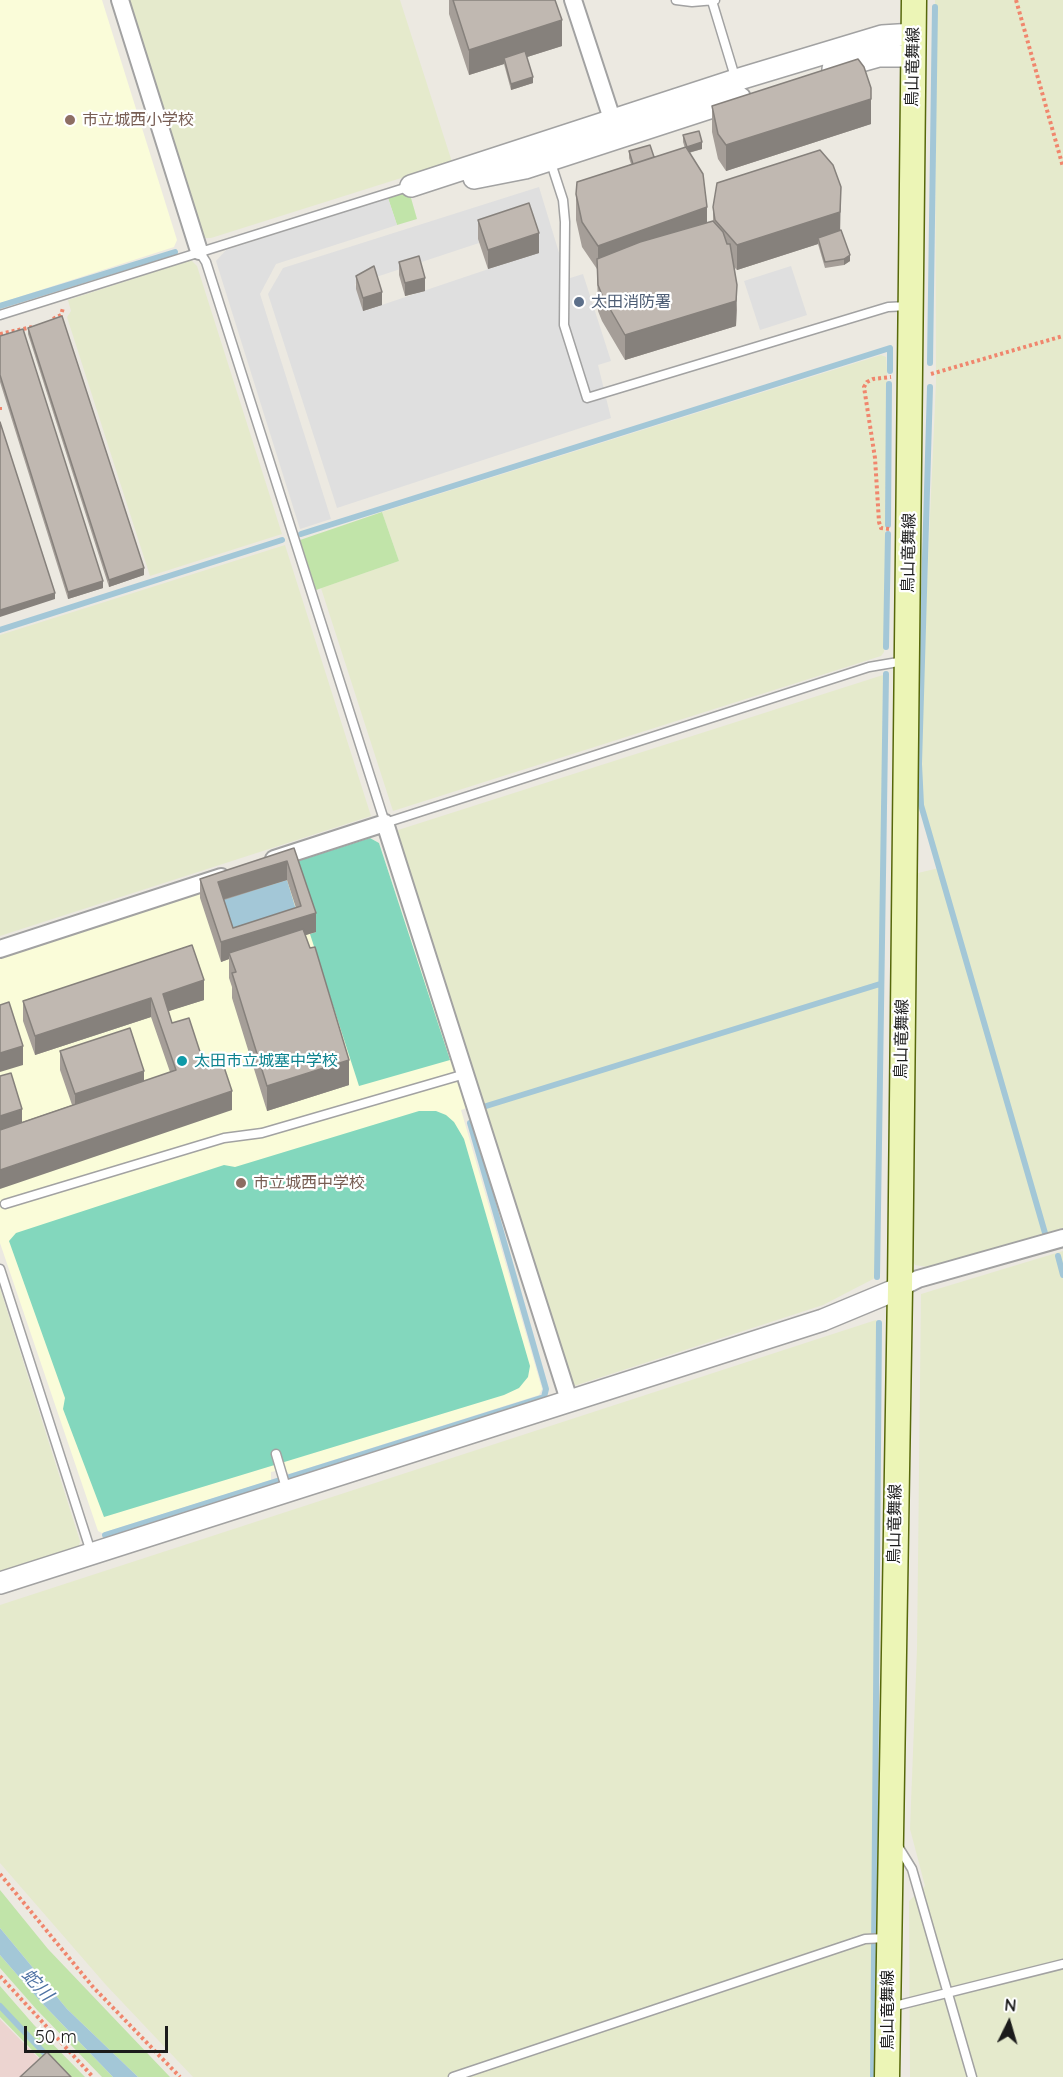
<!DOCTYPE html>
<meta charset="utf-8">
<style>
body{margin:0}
#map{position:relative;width:1063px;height:2077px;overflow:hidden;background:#ece9e1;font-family:Quicksand,sans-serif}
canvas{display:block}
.north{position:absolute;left:979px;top:1993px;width:60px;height:60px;-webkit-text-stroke:4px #fff;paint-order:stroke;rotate:5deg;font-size:16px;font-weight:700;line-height:24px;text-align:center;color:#1b1b1b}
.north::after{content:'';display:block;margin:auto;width:21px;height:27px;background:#1b1b1b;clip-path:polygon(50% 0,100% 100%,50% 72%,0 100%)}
.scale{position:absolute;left:24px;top:2026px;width:144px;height:27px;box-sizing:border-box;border:3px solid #1b1b1b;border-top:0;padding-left:8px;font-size:18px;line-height:21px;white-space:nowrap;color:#1b1b1b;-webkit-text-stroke:4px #fff;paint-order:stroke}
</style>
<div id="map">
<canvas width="1063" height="2077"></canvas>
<div class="north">N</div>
<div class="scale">50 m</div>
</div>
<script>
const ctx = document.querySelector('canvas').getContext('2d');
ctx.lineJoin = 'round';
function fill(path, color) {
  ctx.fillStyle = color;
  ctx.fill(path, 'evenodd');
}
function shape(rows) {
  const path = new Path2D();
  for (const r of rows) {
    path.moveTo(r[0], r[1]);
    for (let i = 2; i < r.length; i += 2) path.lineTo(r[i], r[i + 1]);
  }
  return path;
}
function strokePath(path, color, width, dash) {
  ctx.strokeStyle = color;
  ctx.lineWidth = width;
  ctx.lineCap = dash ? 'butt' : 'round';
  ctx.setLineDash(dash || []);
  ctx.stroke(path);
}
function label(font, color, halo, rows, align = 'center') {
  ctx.font = font + ' Quicksand,"Noto Sans JP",sans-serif';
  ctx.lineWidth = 4.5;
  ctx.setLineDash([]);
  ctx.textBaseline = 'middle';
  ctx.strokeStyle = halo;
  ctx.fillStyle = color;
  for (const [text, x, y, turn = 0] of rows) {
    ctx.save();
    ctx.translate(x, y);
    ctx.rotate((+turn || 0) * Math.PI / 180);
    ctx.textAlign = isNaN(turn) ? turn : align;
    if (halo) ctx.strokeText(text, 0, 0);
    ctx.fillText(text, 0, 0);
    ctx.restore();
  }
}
const commercial = shape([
 [0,2019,57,2077,0,2077]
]);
const education = shape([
 [0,0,102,0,177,240,174,247,0,303],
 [370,838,379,843,467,1108,461,1110,542,1389,539,1395,289,1474,285,1469,271,1472,271,1480,102,1533,98,1531,0,1243,0,955]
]);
const farmland = shape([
 [128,0,400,0,452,162,211,238,203,238],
 [935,0,1063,0,1063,1228,927,1267,915,1265,910,1256,918,873,939,868,923,818,919,764,936,382],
 [191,260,197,266,282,534,150,576,67,317,71,311,68,300],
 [881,355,886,357,887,369,884,652,881,656,393,811,321,588,399,561,382,512],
 [285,545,371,816,0,936,0,635],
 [883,675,877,1277,823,1305,574,1386,569,1381,395,831],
 [1063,1251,1063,2077,910,2077,909,1901,925,1886,910,1829,917,1649,921,1294],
 [0,1288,80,1541,79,1546,0,1571],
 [876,1320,879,1323,873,2077,193,2077,106,1985,0,1863,0,1605]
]);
const grass = shape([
 [409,191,417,219,397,225,388,198],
 [382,512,399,561,316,590,300,540],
 [0,1890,48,1949,170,2077,138,2077,67,2009,0,1928],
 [0,1955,40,2001,113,2077,102,2077,37,2010,0,1968],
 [0,1986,34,2025,85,2077,58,2077,0,2017]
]);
const pitch = shape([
 [370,838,379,843,450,1060,359,1086,310,934,316,932,292,863],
 [419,1111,436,1111,446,1115,454,1122,464,1139,530,1366,528,1377,519,1388,504,1395,104,1517,63,1409,65,1398,9,1241,16,1233,224,1165,235,1167]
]);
const parking = shape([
 [539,187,567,279,583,274,611,361,598,365,611,418,337,508,268,294,283,268],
 [478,239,539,252,364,311,355,284,479,243],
 [388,198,397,225,276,264,260,294,331,519,300,529,216,261,226,250],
 [791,266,807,315,760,330,744,281]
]);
const water = shape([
 [287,880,301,926,233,947,218,901],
 [0,1928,67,2009,138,2077,113,2077,40,2001,0,1955]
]);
const stream = shape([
 [0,306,175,252],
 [930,363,935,7],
 [930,387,919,764,921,805,1045,1233],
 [888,525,889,384],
 [301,534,890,348,890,371],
 [0,630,282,540],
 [886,647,888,534],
 [483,1107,880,984],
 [1058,1256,1063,1275],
 [877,1277,886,674],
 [105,1535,544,1397,546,1389,470,1123],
 [0,2006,49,2058],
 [873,2077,879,1323]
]);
const path = shape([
 [1016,0,1063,167],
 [53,319,61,315,63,308],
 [0,334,32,327],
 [931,374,1063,336],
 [0,407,0,412],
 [889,529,881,528,879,522,875,458,864,387,867,382,873,379,891,377],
 [0,1874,93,1987,180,2077],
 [0,1976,93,2077]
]);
const service = shape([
 [676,0,692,2,715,0],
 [712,1,736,80],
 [550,160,563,200,565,222,564,325,587,398,888,307,908,306],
 [199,251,206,262,385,823,869,667,904,661],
 [0,315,411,186],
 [5,1204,224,1138,262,1133,465,1074],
 [0,1269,91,1552],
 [276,1454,287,1491],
 [896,1843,912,1869,972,2077],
 [891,2007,1063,1964],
 [453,2077,865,1939,886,1938]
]);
const minor = shape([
 [120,0,199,251],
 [573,0,616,131],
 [274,859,385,823,569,1400],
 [0,949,221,877],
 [900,1288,918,1279,1063,1238]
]);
const tertiary = shape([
 [833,69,879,56,914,56],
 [474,178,525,168,740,98],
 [411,186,736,80,882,36,914,34],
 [0,1583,823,1320,900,1288]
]);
const secondary = shape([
 [887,2077,900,1288,914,0]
]);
const wall = shape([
 [449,0,555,0,562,46,527,57,533,83,511,90,504,64,469,75,449,14],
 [712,106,871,113,871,124,726,171,718,159,712,132],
 [683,135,702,149,689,153,707,223,713,221,713,207,841,230,850,261,844,265,825,268,818,244,737,270,734,267,737,310,736,326,625,360,602,321,598,311,597,269,582,247,576,220,576,194,631,164,629,158,629,151,654,157,685,148,683,142],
 [478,220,539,253,488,269,478,239],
 [399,262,425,291,405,296,399,275],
 [356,276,382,305,363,311,356,289],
 [28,328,144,575,109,587,28,334],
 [0,336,103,588,68,599,0,382],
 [294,848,316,932,305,935,349,1085,267,1111,232,998,232,987,229,978,229,959,221,962,200,898,200,879],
 [287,880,296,908,233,928,224,900],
 [192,945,204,1000,168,1011,172,1023,203,1061,232,1110,22,1122,72,1105,60,1070,60,1051,144,1081,170,1072,151,1017,35,1055,23,1021,23,1001]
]);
const shadedWall = shape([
 [562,20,562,46,505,64,504,58,504,64,469,75,469,50],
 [533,77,533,83,511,90,511,84],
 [871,88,871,124,726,171,726,145],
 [702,142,702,149,687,153,687,147],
 [841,187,840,237,818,238,818,244,737,270,737,245],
 [707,207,707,233,598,271,598,246],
 [539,233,539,253,488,269,488,250],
 [850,255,850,261,844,265,844,259],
 [425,278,425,291,405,296,405,283],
 [737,285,736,326,625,360,625,335],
 [382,292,382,305,363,311,363,298],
 [144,568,144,575,109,587,109,580],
 [103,581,103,588,68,599,68,592],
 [55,593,55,599,0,617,0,610],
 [287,861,287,880,218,901,218,882],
 [316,913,316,932,231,958,229,953,229,959,221,962,221,942],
 [204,980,204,1000,163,1013,163,994],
 [151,998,151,1017,35,1055,35,1036],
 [23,1046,23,1065,0,1072,0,1053],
 [349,1060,349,1085,267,1111,267,1086],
 [144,1071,144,1091,75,1113,75,1094],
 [232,1091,232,1110,0,1189,0,1170],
 [22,1109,22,1128,0,1135,0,1116]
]);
const building = shape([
 [453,0,555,0,562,20,469,50,453,0],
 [525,51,533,77,511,84,504,58,525,51],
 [858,59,864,67,871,88,871,99,726,145,718,134,712,106,858,59],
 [699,131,702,142,687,147,683,135,699,131],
 [650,145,654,157,633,164,629,151,650,145],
 [686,147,703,174,707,207,598,246,582,222,576,194,577,182,686,147],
 [820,150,833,165,841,187,840,212,737,245,715,220,713,207,717,183,820,150],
 [529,203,539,233,488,250,478,220,529,203],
 [713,221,723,232,727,244,730,244,737,285,736,301,625,335,602,295,598,285,597,259,640,242,713,221],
 [841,230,850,255,844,259,825,262,818,238,841,230],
 [419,256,425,278,405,283,399,262,419,256],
 [374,266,382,292,363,298,356,276,374,266],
 [62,316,144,568,109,580,28,328,62,316],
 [23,329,103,581,68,592,0,375,0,336,23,329],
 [0,422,55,593,0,610,0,422],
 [294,848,316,913,221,942,200,879,294,848],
 [287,861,301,906,233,928,218,882,287,861],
 [303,929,310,948,315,947,349,1060,267,1086,232,973,236,972,229,953,303,929],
 [192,945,204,980,163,994,172,1023,189,1018,203,1061,220,1055,232,1091,0,1170,0,1130,176,1070,151,998,35,1036,23,1001,192,945],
 [9,1002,23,1046,0,1053,0,1005,9,1002],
 [130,1028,144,1071,75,1094,60,1051,130,1028],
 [11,1073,22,1109,0,1116,0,1076,11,1073],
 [47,2052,71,2077,20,2077,47,2052]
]);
const markers = [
 [70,120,6,"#8d6e63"],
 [579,302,6,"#5c6f8a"],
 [182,1061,6,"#0f9aa8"],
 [241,1183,6,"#8d6e63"]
];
const streetNames = [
 ["鳥山竜舞線",913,67,-89],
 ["鳥山竜舞線",909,553,-89],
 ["鳥山竜舞線",902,1039,-89],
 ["鳥山竜舞線",895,1524,-89],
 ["鳥山竜舞線",888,2010,-90]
];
const educationNames = [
 ["市立城西小学校",82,120],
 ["市立城西中学校",253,1183]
];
const serviceNames = [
 ["太田消防署",591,302]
];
const cultureNames = [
 ["太田市立城塞中学校",194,1061]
];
const waterNames = [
 ["蛇川",37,1985,47]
];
fill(commercial, '#ecd4d0');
fill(education, '#fafcd9');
fill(farmland, '#e5eacc');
fill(grass, '#c1e4a9');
fill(pitch, '#83d7bd');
fill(parking, '#dfdfdf');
fill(water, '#a3c7d7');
strokePath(stream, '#a3c7d7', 6);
strokePath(service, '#a2a2a2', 11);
strokePath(minor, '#a2a2a2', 20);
strokePath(tertiary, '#a2a2a2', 24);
strokePath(secondary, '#57680b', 27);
strokePath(path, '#f0866d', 4, [3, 3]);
strokePath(service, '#fff', 8);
strokePath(minor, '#fff', 16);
strokePath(tertiary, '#fff', 21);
strokePath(secondary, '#ecf5b6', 24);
fill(wall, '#a59e98');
fill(shadedWall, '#86817c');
fill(building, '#c0b8b1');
strokePath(building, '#86817c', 1.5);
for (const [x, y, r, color] of markers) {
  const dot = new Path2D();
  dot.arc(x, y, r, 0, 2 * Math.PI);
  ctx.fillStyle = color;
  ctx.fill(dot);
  strokePath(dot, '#fff', 2);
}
label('16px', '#1b1b1b', '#fff', streetNames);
label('16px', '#785e54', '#fff', educationNames, 'left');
label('16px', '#4e5e75', '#fff', serviceNames, 'left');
label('16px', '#0d838f', '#fff', cultureNames, 'left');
label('italic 18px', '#4e72a3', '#fff', waterNames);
</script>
